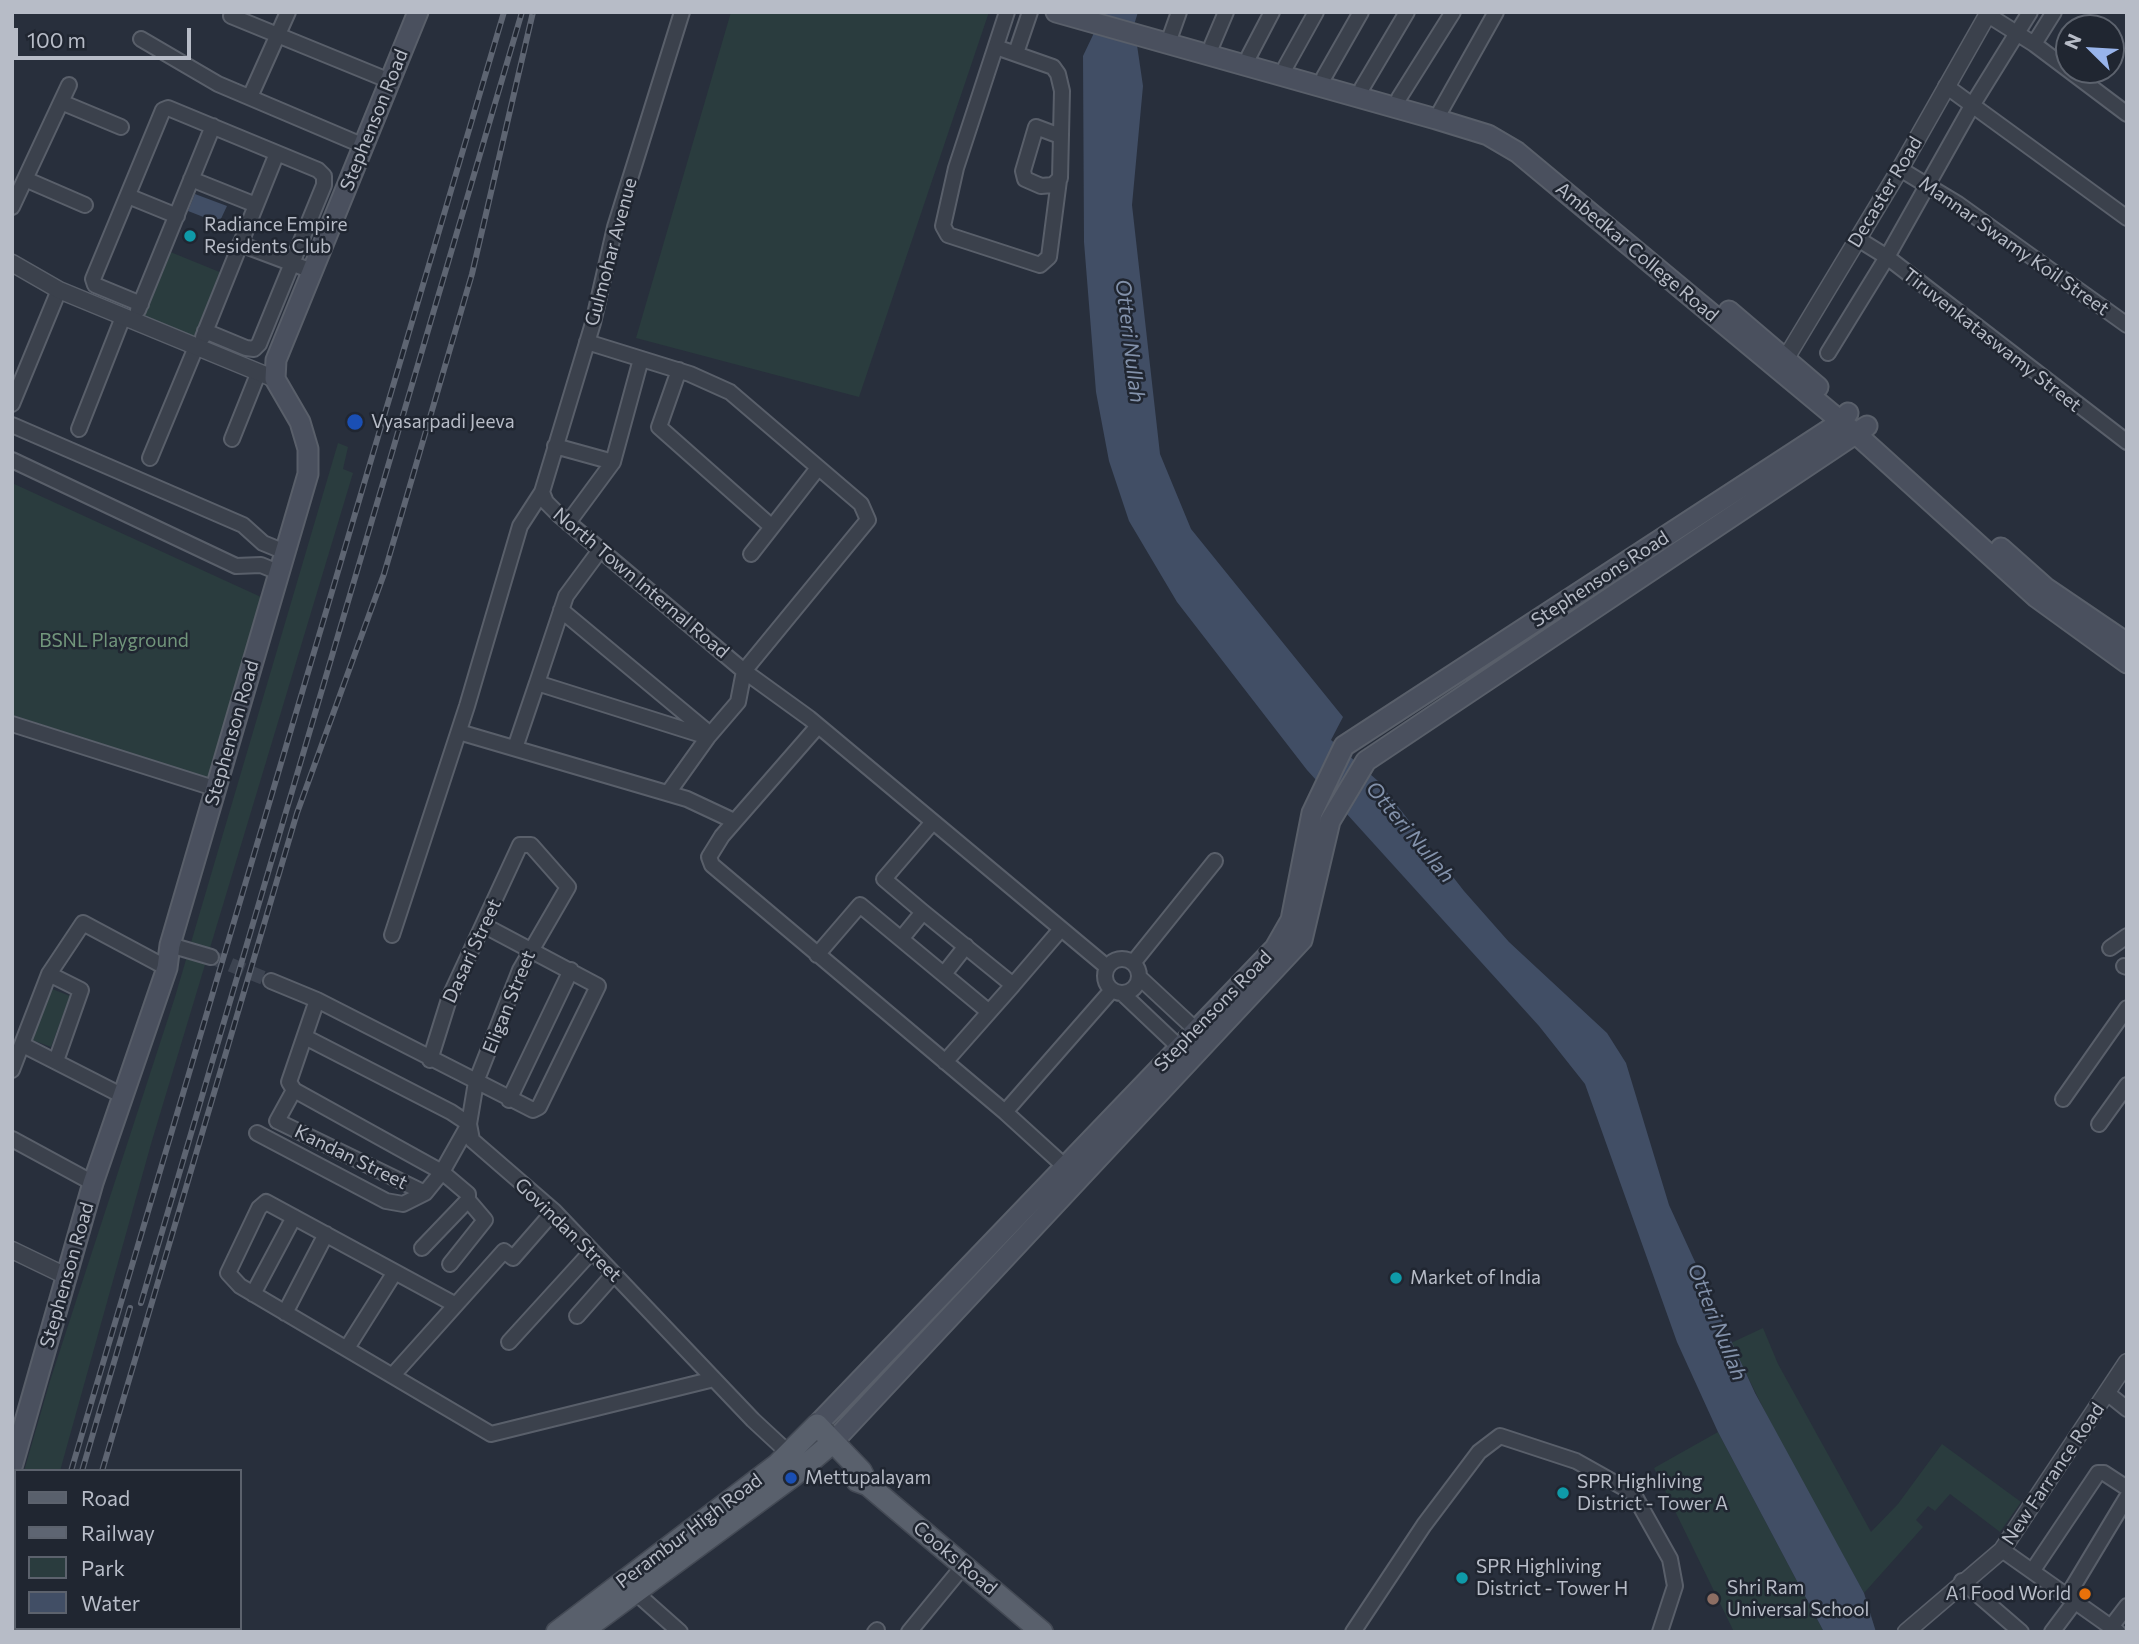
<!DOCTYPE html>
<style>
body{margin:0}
#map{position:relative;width:2139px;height:1644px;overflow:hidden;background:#282f3c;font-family:Commissioner,sans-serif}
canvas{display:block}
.frame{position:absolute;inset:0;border:14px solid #b7bcc7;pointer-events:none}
.legend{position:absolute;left:14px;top:1469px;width:228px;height:161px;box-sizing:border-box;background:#202631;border:2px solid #5c626d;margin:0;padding:9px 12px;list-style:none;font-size:21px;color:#b7bcc7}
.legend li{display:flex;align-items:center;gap:14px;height:35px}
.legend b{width:35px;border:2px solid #5c626d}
.north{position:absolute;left:2055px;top:14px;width:70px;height:70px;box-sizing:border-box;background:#202631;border:2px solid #5c626d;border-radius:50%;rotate:294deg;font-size:19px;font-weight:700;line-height:28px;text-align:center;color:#b7bcc7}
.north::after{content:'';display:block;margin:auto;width:24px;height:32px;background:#98b4eb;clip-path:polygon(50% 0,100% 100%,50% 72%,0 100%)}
.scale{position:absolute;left:14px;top:28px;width:177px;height:32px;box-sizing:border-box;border:4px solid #b7bcc7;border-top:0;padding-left:9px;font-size:21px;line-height:24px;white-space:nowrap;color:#b7bcc7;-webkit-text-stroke:5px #202631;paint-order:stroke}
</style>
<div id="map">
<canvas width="2139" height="1644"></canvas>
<div class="frame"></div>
<ul class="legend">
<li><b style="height:9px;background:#59606c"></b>Road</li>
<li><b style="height:9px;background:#5e6572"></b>Railway</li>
<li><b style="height:19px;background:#2a3c3e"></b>Park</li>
<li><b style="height:19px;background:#414e65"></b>Water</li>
</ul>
<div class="north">N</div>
<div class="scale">100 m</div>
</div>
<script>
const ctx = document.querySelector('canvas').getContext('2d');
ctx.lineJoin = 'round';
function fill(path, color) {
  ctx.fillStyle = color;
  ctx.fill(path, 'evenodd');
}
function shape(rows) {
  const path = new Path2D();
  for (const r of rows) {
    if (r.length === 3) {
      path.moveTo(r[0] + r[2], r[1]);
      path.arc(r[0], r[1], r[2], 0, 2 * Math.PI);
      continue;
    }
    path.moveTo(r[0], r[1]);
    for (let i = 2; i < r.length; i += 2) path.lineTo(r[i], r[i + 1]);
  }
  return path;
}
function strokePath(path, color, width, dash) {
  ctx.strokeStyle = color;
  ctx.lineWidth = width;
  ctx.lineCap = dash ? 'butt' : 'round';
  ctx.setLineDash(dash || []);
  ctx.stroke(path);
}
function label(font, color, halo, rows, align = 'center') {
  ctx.font = font + ' Commissioner,sans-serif';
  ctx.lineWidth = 5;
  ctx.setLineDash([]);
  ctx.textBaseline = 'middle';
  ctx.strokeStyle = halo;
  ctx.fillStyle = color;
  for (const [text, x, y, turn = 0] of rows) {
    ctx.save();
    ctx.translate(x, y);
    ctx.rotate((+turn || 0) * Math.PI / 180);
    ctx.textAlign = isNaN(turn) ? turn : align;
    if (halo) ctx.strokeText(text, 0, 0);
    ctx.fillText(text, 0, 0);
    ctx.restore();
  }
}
const green = shape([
 [731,12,989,12,859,397,636,338],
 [168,251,222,273,196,337,142,315],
 [338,443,348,447,343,469,353,473,151,1144,60,1471,24,1471,50,1381,175,997],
 [12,483,261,597,209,779,12,715],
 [47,987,70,996,51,1047,27,1038],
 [1763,1328,1778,1364,1871,1532,1898,1504,1942,1444,2021,1502,2000,1532,1950,1494,1935,1511,1928,1506,1916,1520,1923,1527,1864,1593,1782,1446,1731,1343],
 [1718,1432,1824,1632,1734,1632,1654,1468],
 [16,1498,16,1619,12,1630,12,1510]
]);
const water = shape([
 [1096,12,1138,12,1130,38,1137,45,1143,86,1132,205,1160,454,1191,529,1343,717,1331,740,1378,781,1464,891,1509,942,1607,1033,1626,1063,1669,1205,1755,1393,1864,1593,1876,1632,1824,1632,1718,1432,1677,1342,1585,1084,1539,1026,1307,770,1177,602,1129,521,1109,461,1096,392,1084,242,1083,56,1093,35],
 [195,194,227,206,219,223,188,211]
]);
const minorTunnel = shape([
 [211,957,271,981]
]);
const minor = shape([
 [1007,12,956,168,943,226,948,235,1040,265,1049,257,1059,180],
 [1988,15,2034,44,2127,114],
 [231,16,390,81],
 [141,39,218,84,364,146],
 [1168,43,1179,12],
 [2034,44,2054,12],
 [1212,45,1226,12],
 [996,47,1053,67,1058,74,1062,91,1060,178,1053,185,1041,186,1025,179,1023,171,1036,127,1060,136],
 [1016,53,1030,12],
 [1249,56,1272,12],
 [1286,66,1316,12],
 [1324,77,1361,12],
 [1946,86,2127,218],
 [1362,88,1407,12],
 [250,97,288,12],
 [1399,98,1453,12],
 [61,102,69,85],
 [1436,119,1496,12],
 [1900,169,1958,204,2127,325],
 [25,179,85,205],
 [191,179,256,205],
 [128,196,177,216],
 [12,207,61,102,121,127],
 [1858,239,1887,257,2127,442],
 [240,244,312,271],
 [141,304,95,285,93,279,163,110,168,108,318,170,324,176,324,185,259,344,254,349,246,348,205,331],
 [138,310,213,126],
 [203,337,277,153],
 [1828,353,1887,257,1973,104,2030,12],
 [679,370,659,427,772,527],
 [12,404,59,290],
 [12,425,243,525,263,543,285,552],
 [79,429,123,317],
 [232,439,258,374],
 [555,446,613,462],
 [150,458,196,347],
 [12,460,236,566,261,565,278,572],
 [542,492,546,502,558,514,744,671,868,520,861,504,730,392,690,374,587,342],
 [568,523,613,462,641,359],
 [600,550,566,596,537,683,708,737,738,702,744,671,809,718,1107,967],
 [751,554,818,468],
 [561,610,710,734],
 [12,724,217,789],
 [818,726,722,836,709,857,712,865,1005,1112,1072,1173],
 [459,732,687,799,734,821],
 [515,748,537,683],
 [668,793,708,737],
 [932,823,884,879,923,912,1013,985,1061,929],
 [392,935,467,706,520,526,542,492,593,323,615,227,682,12],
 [901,939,923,912],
 [170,945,211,957],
 [2110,948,2127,936],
 [817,955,860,905,989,1012],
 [1122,976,17],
 [1133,963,1215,861],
 [2124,966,2127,967],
 [49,974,81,990,56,1061],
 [944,974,966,946],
 [1139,977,1196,1030],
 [271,981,317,1000,533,1110,539,1107,598,986,485,926],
 [1122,993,1179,1047],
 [317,1000,289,1082,294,1090,442,1172,468,1194,468,1200,485,1220,450,1264],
 [305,1037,451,1112,469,1124,472,1140,554,1211,753,1420,794,1458],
 [23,1045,123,1096],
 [945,1062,1013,985],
 [12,1070,49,974,83,923,167,968],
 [294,1090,277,1121,425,1193],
 [2063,1099,2127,1008],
 [509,1100,571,970],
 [1005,1112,1112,990],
 [2099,1124,2127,1085],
 [257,1133,386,1201,403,1204,425,1193,442,1172,469,1124,476,1082,520,970,568,887,531,845,520,845,450,996,430,1060],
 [12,1139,93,1183],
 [422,1248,468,1200],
 [253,1294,294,1217],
 [454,1304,266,1202,259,1208,228,1273,240,1286,491,1434,714,1379],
 [285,1313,326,1234],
 [577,1316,614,1274],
 [509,1342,591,1252],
 [347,1348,395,1272],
 [393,1375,504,1251,513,1258,554,1211],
 [2107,1393,2127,1409],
 [2002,1550,2118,1632],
 [2033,1570,2098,1473,2104,1473,2127,1488],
 [1962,1581,2021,1632],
 [635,1592,680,1632],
 [2068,1595,2127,1497],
 [2111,1627,2127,1606],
 [875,1632,877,1630],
 [909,1632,964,1565],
 [1353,1632,1424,1525,1479,1452,1500,1436,1576,1461,1633,1493,1670,1559,1675,1586,1660,1632],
 [2052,1632,2076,1600]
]);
const tertiary = shape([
 [12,263,59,290,275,379],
 [1778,367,1786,358,1900,169,1989,12],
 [12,1250,68,1277],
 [1906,1632,2002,1550,2127,1362]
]);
const secondary = shape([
 [1056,12,1436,119,1488,135,1517,152,1855,433,2036,597,2127,663],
 [1729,311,1818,387],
 [2001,548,2046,588,2127,643],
 [817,1425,1275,948,1291,920,1312,813,1344,746,1841,422,1848,413],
 [833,1442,1302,940,1330,821,1366,761,1867,426],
 [12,1467,93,1183,167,968,170,945,308,474,308,449,300,422,275,379,276,360,418,12]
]);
const primary = shape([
 [857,1481,868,1485,1042,1632],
 [557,1632,778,1464,817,1425,861,1471,868,1485],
 [581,1632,793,1476,833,1442]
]);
const rail = shape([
 [141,1303,522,12],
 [71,1471,504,12],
 [82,1471,130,1308],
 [102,1471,297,813,384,574,472,274,533,12],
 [22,1632,23,1628],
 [34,1632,35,1628],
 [55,1632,56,1628]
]);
const markers = [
 [190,236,7,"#0f9aa8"],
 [355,422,9,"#1a4fb4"],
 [1396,1278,7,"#0f9aa8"],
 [791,1478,7,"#1a4fb4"],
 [1563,1493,7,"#0f9aa8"],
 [1462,1578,7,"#0f9aa8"],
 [2085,1594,7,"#e8710a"],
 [1713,1599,7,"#8d6e63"]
];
const streetNames = [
 ["Stephenson Road",374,120,-68],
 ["Decaster Road",1885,192,-59],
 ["Mannar Swamy Koil Street",2014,246,35],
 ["Gulmohar Avenue",611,252,-75],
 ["Ambedkar College Road",1637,252,40],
 ["Tiruvenkataswamy Street",1992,340,38],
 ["Stephensons Road",1600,579,-33],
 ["North Town Internal Road",641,583,40],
 ["Stephenson Road",232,733,-74],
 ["Dasari Street",472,951,-65],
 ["Eligan Street",509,1002,-68],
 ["Stephensons Road",1213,1011,-46],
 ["Kandan Street",351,1157,26],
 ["Govindan Street",568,1230,44],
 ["Stephenson Road",67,1275,-74],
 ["New Farrance Road",2053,1474,-56],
 ["Perambur High Road",689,1531,-37],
 ["Cooks Road",955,1558,40]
];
const poiNames = [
 ["Radiance Empire",204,225],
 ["Residents Club",204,247],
 ["Vyasarpadi Jeeva",371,422],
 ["Market of India",1410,1278],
 ["Mettupalayam",805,1478],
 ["SPR Highliving",1577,1482],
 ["District - Tower A",1577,1504],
 ["SPR Highliving",1476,1567],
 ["District - Tower H",1476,1589],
 ["Shri Ram",1727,1588],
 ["Universal School",1727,1610],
 ["A1 Food World",2071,1594,"right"]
];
const parkNames = [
 ["BSNL Playground",114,641]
];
const waterNames = [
 ["Otteri Nullah",1130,341,83],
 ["Otteri Nullah",1410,832,50],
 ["Otteri Nullah",1717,1322,68]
];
fill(green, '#2a3c3e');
fill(water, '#414e65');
strokePath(minorTunnel, '#3d4451', 14, [14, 7]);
strokePath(minor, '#595f6a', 18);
strokePath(tertiary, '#595f6a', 19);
strokePath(secondary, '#595f6a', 23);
strokePath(primary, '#444a55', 24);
strokePath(minor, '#3b414c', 14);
strokePath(tertiary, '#3b414c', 16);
strokePath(secondary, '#4a505e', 19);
strokePath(primary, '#59606c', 21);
strokePath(rail, '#5e6572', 6);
strokePath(rail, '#202631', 3.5, [10]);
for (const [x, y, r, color] of markers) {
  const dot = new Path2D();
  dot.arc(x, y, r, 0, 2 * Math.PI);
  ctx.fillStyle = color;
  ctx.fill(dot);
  strokePath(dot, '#202631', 2.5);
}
label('19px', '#b7bcc7', '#202631', streetNames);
label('19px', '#b7bcc7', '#202631', poiNames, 'left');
label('19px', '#71957b', '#202631', parkNames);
label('italic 21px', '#8392ab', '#202631', waterNames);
</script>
